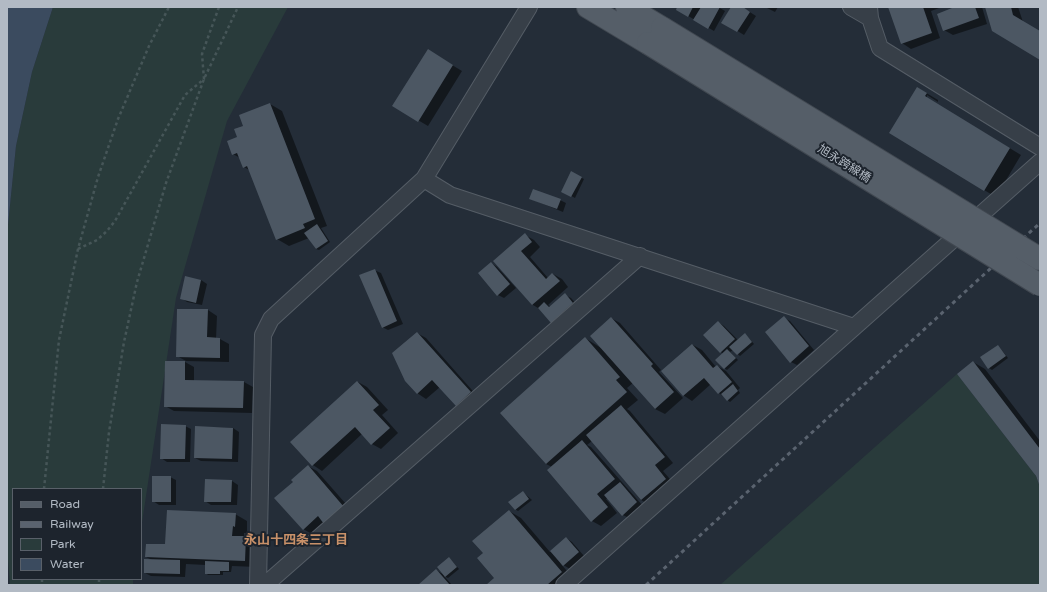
<!DOCTYPE html>
<meta charset="utf-8">
<style>
body{margin:0}
#map{position:relative;width:1047px;height:592px;overflow:hidden;background:#242d38;font-family:"Varela Round",sans-serif}
canvas{display:block}
.frame{position:absolute;inset:0;border:8px solid #b2bac4;pointer-events:none}
.legend{position:absolute;left:12px;top:488px;width:130px;height:92px;box-sizing:border-box;background:#1d242d;border:1px solid #596069;margin:0;padding:5px 7px;list-style:none;font-size:12px;color:#b2bac4}
.legend li{display:flex;align-items:center;gap:8px;height:20px}
.legend b{width:20px;border:1px solid #596069}
</style>
<div id="map">
<canvas width="1047" height="592"></canvas>
<div class="frame"></div>
<ul class="legend">
<li><b style="height:5px;background:#555e68"></b>Road</li>
<li><b style="height:5px;background:#5a636f"></b>Railway</li>
<li><b style="height:11px;background:#293b3b"></b>Park</li>
<li><b style="height:11px;background:#3b4b5f"></b>Water</li>
</ul>
</div>
<script>
const ctx = document.querySelector('canvas').getContext('2d');
ctx.lineJoin = 'round';
function fill(path, color) {
  ctx.fillStyle = color;
  ctx.fill(path, 'evenodd');
}
function shape(rows) {
  const path = new Path2D();
  for (const r of rows) {
    path.moveTo(r[0], r[1]);
    for (let i = 2; i < r.length; i += 2) path.lineTo(r[i], r[i + 1]);
  }
  return path;
}
function strokePath(path, color, width, dash) {
  ctx.strokeStyle = color;
  ctx.lineWidth = width;
  ctx.lineCap = dash ? 'butt' : 'round';
  ctx.setLineDash(dash || []);
  ctx.stroke(path);
}
function label(font, color, halo, rows, align = 'center') {
  ctx.font = font + ' "Varela Round","Noto Sans JP",sans-serif';
  ctx.lineWidth = 4;
  ctx.setLineDash([]);
  ctx.textBaseline = 'middle';
  ctx.strokeStyle = halo;
  ctx.fillStyle = color;
  for (const [text, x, y, turn = 0] of rows) {
    ctx.save();
    ctx.translate(x, y);
    ctx.rotate((+turn || 0) * Math.PI / 180);
    ctx.textAlign = isNaN(turn) ? turn : align;
    if (halo) ctx.strokeText(text, 0, 0);
    ctx.fillText(text, 0, 0);
    ctx.restore();
  }
}
const green = shape([
 [53,7,288,7,227,121,176,298,141,529,141,489,13,489,13,579,133,579,133,585,10,585,7,547,7,235,16,146,32,72],
 [957,374,1036,476,1040,487,1040,585,720,585]
]);
const water = shape([
 [7,7,53,7,32,72,16,146,7,235]
]);
const shadow = shape([
 [678,7,718,7,725,11,714,31,683,13],
 [733,7,742,7,756,16,744,35,723,22],
 [765,7,778,7,775,12],
 [889,7,942,7,931,11,940,38,911,49,902,43],
 [953,7,982,7,987,24,953,35,944,30,953,9],
 [986,7,1018,7,1023,22,1040,32,1040,59],
 [437,56,462,71,428,126,394,106],
 [918,88,938,100,938,102,927,95,927,98,1021,155,996,197,984,190],
 [270,104,282,111,327,226,321,228,330,242,319,250,316,249,309,238,289,246,277,239,251,171,244,167,240,158,233,154,239,138,245,126],
 [571,173,584,179,575,198,562,191],
 [531,199,560,200,566,203,563,212],
 [525,235,534,240,540,247,530,257,548,278,553,274,562,279,568,287,548,305,551,307,565,295,571,298,579,307,557,326,551,322,538,308,533,305,495,261],
 [491,263,497,267,516,288,504,298,498,295],
 [374,270,381,273,403,324,388,330,382,327],
 [201,280,207,284,202,305,187,302,181,298],
 [178,310,208,310,217,316,216,339,220,339,229,344,229,362,186,361,177,356],
 [611,318,620,323,661,370,659,372,683,398,665,414,655,409,633,383,627,388,638,400,627,409,630,411,673,463,663,471,675,485,650,505,641,500,592,441,587,445,591,447,643,506,629,518,623,515,608,498,606,499,617,513,601,526,592,521,548,470,552,467,546,464,585,338,601,348],
 [784,318,790,321,814,350,797,365,791,362],
 [718,322,724,326,738,340,745,334,754,344,740,356,733,350,730,352,738,360,727,370,724,368,723,354,721,352],
 [417,333,426,338,479,398,465,410,456,405,440,387,426,399,417,393],
 [693,345,702,350,716,367,717,366,726,371,740,388,738,390,740,393,730,402,719,393,711,384,692,401,683,395],
 [998,346,1000,348,1008,358,992,370,989,368],
 [185,362,194,367,194,381,244,382,253,387,252,413,174,411,165,406],
 [973,362,985,369,1040,441,1040,485,1036,476],
 [358,382,367,387,388,410,382,415,398,433,381,449,372,444,363,433,322,471,313,465,292,442],
 [185,426,191,429,190,462,167,462,161,458],
 [196,427,233,428,239,432,238,462,201,461,195,458],
 [308,466,317,471,353,512,312,534,303,529,294,482],
 [170,477,176,480,176,505,159,505,153,501],
 [232,481,238,485,237,505,211,505,205,501],
 [523,492,532,500,518,511,515,509],
 [509,511,521,518,550,552,566,538,572,542,584,556,570,569,560,563,574,579,567,585,487,585,496,578,484,554],
 [235,514,247,521,247,533,244,533,244,537,258,544,257,567,232,566,231,572,223,572,223,575,208,575,206,573,206,565,186,564,185,577,151,576,145,573,152,560,146,557,166,545],
 [451,560,459,569,448,578,444,576,452,585,420,585,436,570,444,575]
]);
const building = shape([
 [677,7,693,7,688,17,676,10],
 [701,7,720,7,708,29,693,20],
 [731,7,743,7,750,12,737,32,721,23],
 [888,7,923,7,932,33,901,44],
 [952,7,975,7,979,18,943,31,937,14,952,8],
 [985,7,1011,7,1013,15,1040,31,1040,60,992,31],
 [428,49,453,65,418,122,392,106],
 [917,87,927,93,925,96,1010,148,984,191,889,133],
 [270,103,315,219,303,224,305,228,276,240,247,166,243,168,237,153,232,155,227,141,237,137,234,129,243,126,239,115],
 [571,171,582,177,571,197,561,192],
 [533,189,561,199,557,209,529,199],
 [317,224,328,241,316,249,304,233],
 [525,233,532,242,521,251,546,279,552,273,560,281,532,305,493,261],
 [491,262,510,284,497,296,478,273],
 [375,269,397,321,382,328,359,275],
 [185,276,201,280,196,303,180,299],
 [565,293,573,303,551,323,538,308,544,302,549,307],
 [177,309,208,309,207,337,220,338,220,358,176,357],
 [784,316,809,346,790,363,765,332],
 [611,317,653,364,651,366,674,392,655,409,590,336],
 [718,321,735,339,720,353,703,335],
 [417,332,471,392,456,406,432,380,417,394,405,381,392,353],
 [745,333,752,342,737,355,729,347],
 [585,337,620,377,616,380,627,392,546,464,500,413],
 [692,344,713,368,717,365,732,382,718,394,704,378,683,396,661,371],
 [998,345,1006,356,988,369,980,357],
 [727,349,736,358,724,369,715,360],
 [165,361,185,361,185,380,244,381,243,408,164,407],
 [973,361,1040,449,1040,487,1036,476,957,374],
 [357,381,379,405,373,410,390,428,371,445,355,427,312,466,290,442],
 [733,384,738,391,727,401,721,394],
 [621,405,665,457,655,465,666,479,641,500,586,435],
 [161,424,186,425,185,459,160,459],
 [195,426,233,428,232,459,194,458],
 [582,440,615,479,597,494,608,507,591,522,547,470],
 [308,465,344,507,324,524,318,516,303,530,274,498,293,482,291,480],
 [152,476,171,476,171,502,152,502],
 [205,479,232,480,231,502,204,502],
 [620,482,637,502,622,516,604,495],
 [523,491,529,499,515,510,508,502],
 [167,510,236,513,235,527,233,526,232,536,246,536,245,561,145,557,146,544,165,544],
 [509,510,562,572,547,585,486,585,494,578,477,558,483,553,472,541],
 [566,537,579,552,563,566,550,551],
 [449,557,457,567,445,577,437,567],
 [144,559,180,560,180,574,144,573],
 [205,561,229,562,229,571,220,571,220,574,205,574],
 [436,569,450,585,418,585]
]);
const path = shape([
 [78,249,97,240,107,231,115,221,185,95,204,79,202,54,219,7],
 [44,489,59,340,78,249,98,177,118,119,149,46,169,7],
 [103,489,109,432,124,342,137,282,166,183,204,79,238,7],
 [42,579,42,585],
 [99,579,99,585]
]);
const minor = shape([
 [851,7,870,18],
 [869,7,870,18,880,48,1040,147],
 [424,179,450,195,854,327],
 [258,585,263,335,271,319,424,179,529,7],
 [265,585,640,256],
 [564,585,1040,162]
]);
const primary = shape([
 [588,7,648,43],
 [627,7,662,28]
]);
const rail = shape([
 [646,585,1040,223]
]);
const primaryBridge = shape([
 [662,28,1040,259],
 [648,43,1040,285]
]);
const streetNames = [
 ["旭永跨線橋",844,164,32]
];
const neighbourhoodNames = [
 ["永山十四条三丁目",296,541]
];
fill(green, '#293b3b');
fill(water, '#3b4b5f');
fill(shadow, '#0007');
fill(building, '#4c5763');
strokePath(minor, '#555d66', 18);
strokePath(primary, '#414851', 24);
strokePath(path, '#465658', 2.5, [3, 3]);
strokePath(minor, '#373f48', 16);
strokePath(primary, '#555e68', 22);
strokePath(rail, '#5a636f', 3, [4, 4]);
strokePath(primaryBridge, '#414851', 24, []);
strokePath(primaryBridge, '#555e68', 22);
label('12px', '#b2bac4', '#1d242d', streetNames);
label('bold 13px', '#c99169', '#1d242d', neighbourhoodNames);
</script>
